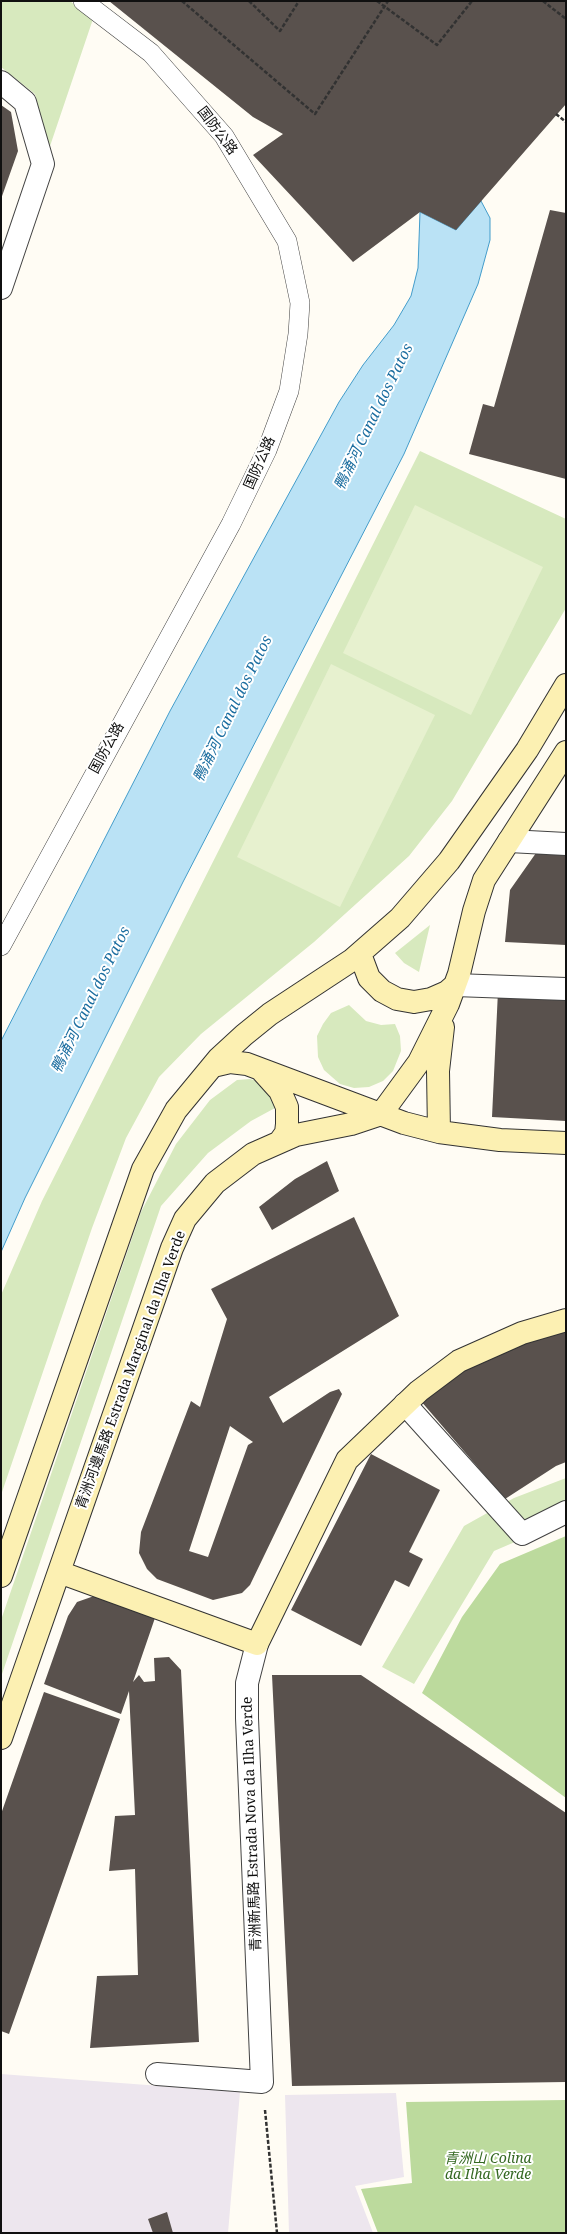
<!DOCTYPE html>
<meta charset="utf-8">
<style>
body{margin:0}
#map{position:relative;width:567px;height:2234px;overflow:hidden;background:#fffcf4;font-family:"Noto Serif",serif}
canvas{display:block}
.frame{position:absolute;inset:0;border:2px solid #101010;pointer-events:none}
</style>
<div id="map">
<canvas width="567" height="2234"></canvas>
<div class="frame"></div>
</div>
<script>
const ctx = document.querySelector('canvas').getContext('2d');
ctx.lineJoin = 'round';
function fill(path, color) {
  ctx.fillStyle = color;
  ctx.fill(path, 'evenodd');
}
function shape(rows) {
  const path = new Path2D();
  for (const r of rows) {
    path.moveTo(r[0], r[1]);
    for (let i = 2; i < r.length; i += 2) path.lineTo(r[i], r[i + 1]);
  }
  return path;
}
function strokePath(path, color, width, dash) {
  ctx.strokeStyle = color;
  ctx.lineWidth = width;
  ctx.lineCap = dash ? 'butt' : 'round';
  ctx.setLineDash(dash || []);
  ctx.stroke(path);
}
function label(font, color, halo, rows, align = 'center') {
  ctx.font = font + ' "Noto Serif","Noto Sans SC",serif';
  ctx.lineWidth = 4;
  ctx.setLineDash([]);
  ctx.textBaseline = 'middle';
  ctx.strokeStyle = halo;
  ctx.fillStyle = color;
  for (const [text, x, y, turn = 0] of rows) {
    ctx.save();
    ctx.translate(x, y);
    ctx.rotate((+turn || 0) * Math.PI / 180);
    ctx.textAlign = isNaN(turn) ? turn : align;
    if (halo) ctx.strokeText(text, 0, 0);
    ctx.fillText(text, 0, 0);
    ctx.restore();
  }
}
const industrial = shape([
 [1,2074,240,2092,228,2233,1,2233],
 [396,2093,404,2177,355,2186,373,2233,289,2233,285,2095]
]);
const green = shape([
 [1,1,70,1,93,19,49,149,35,94,1,67],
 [420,451,566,519,566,608,452,801,409,856,314,942,201,1034,159,1077,126,1138,92,1228,1,1495,1,1295,42,1201],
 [430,925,419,972,404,963,395,953],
 [349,1005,366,1021,381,1025,395,1024,400,1036,401,1051,393,1071,383,1081,369,1087,354,1088,340,1084,324,1070,318,1057,317,1036,323,1024,331,1013],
 [250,1079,261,1082,270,1094,275,1108,251,1121,208,1153,161,1206,1,1677,1,1620,141,1212,176,1144,210,1100,237,1080],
 [566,1478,566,1520,494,1551,414,1684,382,1667,464,1526,514,1498]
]);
const forest = shape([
 [566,1536,566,1798,422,1693,462,1617,500,1564],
 [566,2100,566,2233,378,2233,361,2189,412,2183,406,2102]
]);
const pitch = shape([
 [415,505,543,567,471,715,343,653],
 [331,664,435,715,340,907,237,857]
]);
const water = shape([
 [481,201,490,218,490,240,478,284,404,454,183,882,25,1198,1,1252,1,1041,170,711,339,402,363,365,394,325,411,296,418,268,420,212,456,230,481,201]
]);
const building = shape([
 [109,1,566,1,566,104,456,230,420,212,353,262,253,155,283,134,253,117],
 [1,105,11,112,18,151,1,199],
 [550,210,566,213,566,479,469,454,483,404,494,407],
 [536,853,566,855,566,945,505,942,510,890],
 [498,991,566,996,566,1121,492,1117],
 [327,1161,339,1191,272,1230,259,1207,295,1179],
 [354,1217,399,1316,269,1397,283,1423,330,1392,339,1389,342,1394,250,1585,242,1593,213,1600,157,1579,147,1569,139,1553,141,1532,191,1401,200,1407,227,1319,211,1289],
 [230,1426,253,1442,248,1445,208,1557,189,1551],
 [566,1328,566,1462,556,1466,505,1499,420,1400,459,1366],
 [371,1454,440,1490,409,1552,423,1559,409,1587,395,1580,361,1646,291,1610],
 [97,1595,156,1615,133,1682,139,1675,144,1682,155,1681,154,1658,169,1657,181,1670,199,2042,90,2048,97,1976,138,1975,135,1869,109,1871,115,1816,135,1815,129,1691,121,1714,44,1684,68,1616,77,1602],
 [272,1675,361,1675,566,1813,566,2082,292,2086],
 [44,1692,120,1719,9,2034,1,2031,1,1814],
 [167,2212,173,2233,153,2233,148,2219]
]);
const path = shape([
 [182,1,315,114,388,1],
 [249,1,280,31,299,1],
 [377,1,437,45,472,1],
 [543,1,566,19],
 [556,114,566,122],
 [265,2110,277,2233]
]);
const lane = shape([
 [1,946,231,524,267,450,289,391,298,334,300,303,287,241,224,136,151,53,83,1]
]);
const street = shape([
 [1,82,25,102,43,164,1,288],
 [509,841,566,844],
 [455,985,566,989],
 [405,1404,522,1534,566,1512],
 [157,2074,262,2082,247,1718,247,1683,257,1644]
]);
const secondary = shape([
 [360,954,369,978,382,991,397,999,414,1002,431,999,447,992,455,985],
 [213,1066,230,1062,247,1064,404,1123,439,1132,500,1140,566,1143],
 [262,1071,280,1091,287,1107,287,1124,286,1133,281,1140],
 [381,1114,419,1062,448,1004,459,974,474,911,484,880,566,752],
 [439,1132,438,1071,443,1027],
 [59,1572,257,1644,347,1460,419,1391,459,1361,522,1333,566,1320],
 [1,1576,143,1169,176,1110,219,1058,244,1035,270,1014,352,960,400,918,449,861,527,750,566,685],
 [1,1738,172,1248,185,1219,215,1183,253,1154,296,1135,351,1124,381,1114]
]);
const streetNames = [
 ["国防公路",217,131,53],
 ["国防公路",260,463,-66],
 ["国防公路",107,748,-61],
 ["青洲河邊馬路 Estrada Marginal da Ilha Verde",131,1370,-70],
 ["青洲新馬路 Estrada Nova da Ilha Verde",252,1824,-92]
];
const parkNames = [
 ["青洲山 Colina",488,2159],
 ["da Ilha Verde",488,2175]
];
const waterNames = [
 ["鴨涌河 Canal dos Patos",374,417,-64],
 ["鴨涌河 Canal dos Patos",233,709,-64],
 ["鴨涌河 Canal dos Patos",91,1000,-64]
];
fill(industrial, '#ede6ee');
fill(green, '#d7e9be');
fill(forest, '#bcda9d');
fill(pitch, '#e7f1cf');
fill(water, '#bae2f5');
strokePath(water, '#439cca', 1);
fill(building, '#59514d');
strokePath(lane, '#434343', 20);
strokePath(street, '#434343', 24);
strokePath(secondary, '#323232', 24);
strokePath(path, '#323232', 2.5, [4, 2]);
strokePath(lane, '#fff', 19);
strokePath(street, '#fff', 22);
strokePath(secondary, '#fcf0b2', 22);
label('14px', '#101010', '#fff', streetNames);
label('italic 14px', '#346821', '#fff', parkNames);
label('italic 15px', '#1c6ea0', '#fff', waterNames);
</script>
